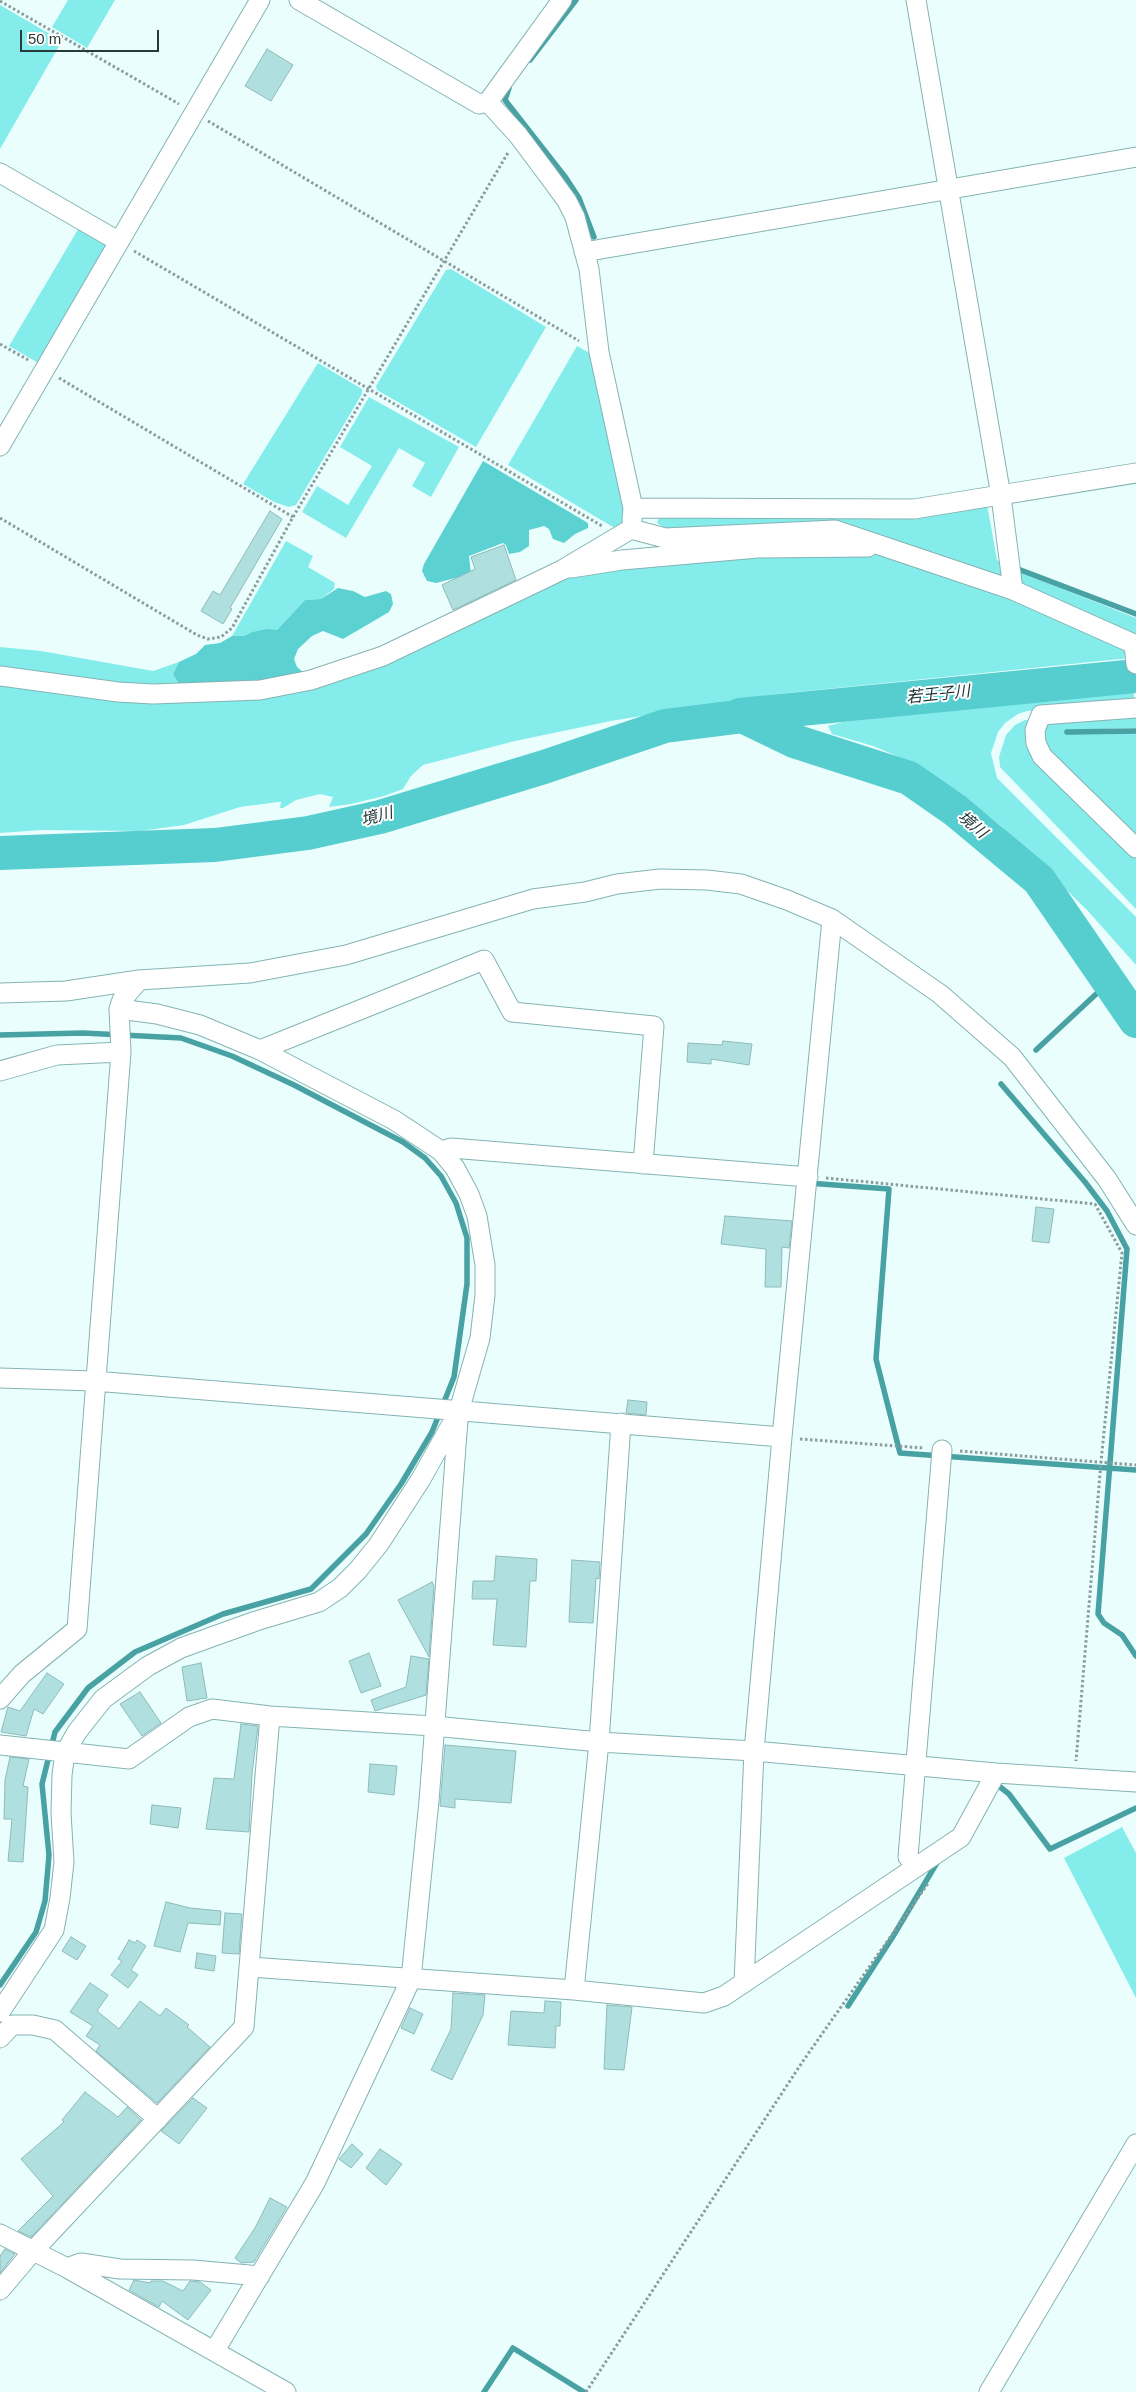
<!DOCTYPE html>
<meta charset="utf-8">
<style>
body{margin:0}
#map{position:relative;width:1136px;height:2392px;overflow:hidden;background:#ebfefe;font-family:Helvetica,sans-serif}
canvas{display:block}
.scale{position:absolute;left:20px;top:30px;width:139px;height:22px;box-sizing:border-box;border:2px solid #283b3b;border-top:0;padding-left:6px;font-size:15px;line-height:18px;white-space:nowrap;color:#283b3b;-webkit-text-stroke:4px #fff;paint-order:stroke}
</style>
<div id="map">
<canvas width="1136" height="2392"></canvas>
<div class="scale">50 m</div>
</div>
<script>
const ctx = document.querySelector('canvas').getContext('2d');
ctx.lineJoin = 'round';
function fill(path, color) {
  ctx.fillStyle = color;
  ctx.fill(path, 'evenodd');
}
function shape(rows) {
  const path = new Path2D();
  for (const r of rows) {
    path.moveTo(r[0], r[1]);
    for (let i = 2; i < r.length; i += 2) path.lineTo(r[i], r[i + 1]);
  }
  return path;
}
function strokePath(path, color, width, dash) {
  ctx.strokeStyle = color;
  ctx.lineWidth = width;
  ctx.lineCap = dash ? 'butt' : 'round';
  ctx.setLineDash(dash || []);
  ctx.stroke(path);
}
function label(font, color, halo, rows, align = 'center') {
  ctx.font = font + ' Helvetica,"Noto Sans JP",sans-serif';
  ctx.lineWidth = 4;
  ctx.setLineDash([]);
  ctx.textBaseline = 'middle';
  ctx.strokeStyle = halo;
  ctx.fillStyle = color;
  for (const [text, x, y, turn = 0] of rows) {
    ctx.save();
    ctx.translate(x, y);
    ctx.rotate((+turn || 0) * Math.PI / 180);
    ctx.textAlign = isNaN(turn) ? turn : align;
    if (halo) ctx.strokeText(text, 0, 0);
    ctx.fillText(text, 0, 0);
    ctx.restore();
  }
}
const green = shape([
 [68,0,115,0,87,48,52,27],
 [0,5,62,41,0,149],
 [80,226,109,242,40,364,9,346],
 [451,269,546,327,476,447,377,390,376,386,446,270],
 [577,346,593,355,627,514,620,526,613,527,508,465],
 [318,363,362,389,362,394,296,505,289,507,274,502,243,484],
 [369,397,459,447,431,497,412,486,425,463,399,448,346,538,302,512,317,486,348,505,372,466,340,447],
 [987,504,997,560,1002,563,1005,579,936,557,669,531,657,523,659,517],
 [286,541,313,556,308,567,335,583,334,589,321,599,305,600,277,630,252,632,244,636,232,636],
 [870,553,939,570,990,589,1127,648,1130,658,768,695,611,721,515,741,423,765,411,776,403,789,384,796,351,804,329,807,333,797,320,794,296,800,283,808,280,808,281,802,278,802,240,807,184,825,140,831,41,830,0,833,0,682,299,690,560,577,740,555],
 [1015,570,1136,618,1136,635,1022,584],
 [0,647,41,651,153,671,179,662,173,674,180,686,133,688,0,672],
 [1134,691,1134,701,1130,703,1027,711,1018,714,1005,723,998,732,991,753,997,778,1136,917,1136,965,1087,910,1000,825,949,786,911,762,873,746,832,734,828,726,843,722],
 [1136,715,1136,728,1067,730,1065,733,1136,733,1136,841,1046,752,1042,728,1050,721],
 [1025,720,1033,721,1029,738,1102,823,1136,858,1136,909,1000,767,999,757,1006,735,1015,725],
 [1122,1827,1136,1853,1136,1998,1064,1858]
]);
const forest = shape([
 [483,461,588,523,588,528,575,534,564,543,553,539,549,529,544,526,529,530,529,546,520,552,509,554,506,545,503,543,469,556,471,574,436,583,427,581,422,571,424,564],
 [338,588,353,591,365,597,386,591,391,594,393,604,389,612,343,639,323,631,312,636,298,649,294,659,297,667,305,674,301,679,180,686,173,674,179,662,196,654,205,645,220,643,232,636,244,636,252,632,268,629,277,630,305,600,321,599]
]);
const stream = shape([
 [530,60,576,0],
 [509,88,505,100,566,178,579,198,594,237],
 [1018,569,1136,614],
 [1067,732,1136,731],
 [0,1035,83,1033,181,1038,232,1056,294,1085,403,1142,425,1158,441,1176,456,1203,467,1238,467,1284,454,1377,432,1432,401,1484,366,1534,311,1589,223,1614,135,1652,88,1688,55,1732,42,1784,49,1855,45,1901,36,1932,0,1985],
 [1036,1050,1108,983],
 [1001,1084,1085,1182,1107,1211,1127,1249,1098,1614,1104,1623,1122,1635,1136,1656],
 [808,1183,889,1189,876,1359,900,1453,1136,1470],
 [994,1782,1009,1794,1050,1849,1136,1808],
 [848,2006,892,1938,938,1861],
 [484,2392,513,2348,584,2392]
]);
const river = shape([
 [740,715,794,741,909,778,955,810,1039,880,1136,1021],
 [740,715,1136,676],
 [0,853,215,845,308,833,380,817,544,767,665,726,744,716,740,715]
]);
const building = shape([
 [267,49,293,65,271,101,245,86,267,49],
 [270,511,282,519,230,608,232,609,223,624,201,611,213,591,220,595,270,511],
 [504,545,516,580,453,610,442,585,475,569,471,557,504,545],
 [723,1041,752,1044,749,1065,711,1059,711,1064,687,1062,688,1043,722,1045,723,1041],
 [1036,1207,1054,1209,1049,1243,1032,1241,1036,1207],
 [725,1216,792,1221,789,1248,782,1247,781,1287,765,1287,766,1249,721,1244,725,1216],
 [628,1400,647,1402,646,1415,626,1413,628,1400],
 [496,1556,537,1559,536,1581,530,1581,526,1647,493,1645,497,1599,472,1599,473,1581,494,1581,496,1556],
 [572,1560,600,1562,599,1579,596,1578,593,1623,569,1622,572,1560],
 [432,1582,434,1586,429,1657,398,1600,432,1582],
 [369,1653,381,1686,361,1693,349,1661,369,1653],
 [411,1656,429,1659,426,1695,375,1711,371,1700,406,1687,411,1656],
 [201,1663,207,1698,187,1701,182,1667,201,1663],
 [47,1673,64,1684,43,1714,34,1709,26,1736,1,1732,8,1707,20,1711,47,1673],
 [140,1692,161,1723,142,1736,120,1704,140,1692],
 [241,1724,258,1726,252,1774,249,1832,206,1829,214,1778,234,1779,241,1724],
 [445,1745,516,1751,511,1803,455,1799,455,1808,440,1806,445,1745],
 [10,1757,29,1759,23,1786,28,1787,23,1862,8,1861,12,1819,4,1819,5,1780,10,1757],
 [370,1764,397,1766,394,1795,368,1792,370,1764],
 [152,1805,181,1808,178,1828,150,1824,152,1805],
 [166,1902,190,1908,221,1911,220,1925,188,1923,180,1952,154,1946,166,1902],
 [225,1913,242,1914,239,1954,222,1953,225,1913],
 [71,1937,86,1946,77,1960,62,1951,71,1937],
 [129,1940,135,1943,137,1940,146,1946,131,1970,138,1975,128,1988,111,1975,122,1961,118,1959,129,1940],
 [197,1953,216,1956,214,1971,195,1968,197,1953],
 [90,1983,108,1995,97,2011,119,2029,140,2001,160,2016,166,2008,189,2025,187,2027,210,2047,157,2103,96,2051,100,2045,86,2036,93,2026,70,2012,90,1983],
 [453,1993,485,1995,483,2015,452,2080,431,2070,451,2029,453,1993],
 [545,2001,561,2002,560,2026,556,2026,555,2048,508,2045,511,2011,544,2013,545,2001],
 [607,2005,632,2007,624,2070,604,2069,607,2005],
 [410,2008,423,2014,414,2034,401,2028,410,2008],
 [85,2092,118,2117,127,2107,141,2120,31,2237,18,2231,53,2196,21,2159,64,2122,62,2120,85,2092],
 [193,2098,207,2108,179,2144,161,2131,193,2098],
 [352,2144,363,2154,351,2168,339,2159,352,2144],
 [380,2149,402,2164,386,2185,366,2168,380,2149],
 [270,2198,287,2207,254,2262,241,2263,235,2258,255,2228,270,2198],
 [5,2249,15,2254,0,2273,0,2256,5,2249],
 [134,2280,150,2283,151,2281,163,2281,183,2291,190,2281,200,2282,211,2290,188,2320,162,2301,159,2307,129,2290,134,2280]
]);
const path = shape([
 [0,1,179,104],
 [208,121,579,341],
 [134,251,602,526],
 [0,344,30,361],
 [59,378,293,517],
 [0,518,197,635,208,639,221,637,232,628,293,517,509,151],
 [826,1178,1095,1204,1122,1253,1101,1462,1076,1761],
 [800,1439,924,1448],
 [960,1451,1136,1465],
 [586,2392,803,2061,929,1882]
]);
const minor = shape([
 [299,0,479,104,488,102,562,0],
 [916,0,1001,496,1013,590,1134,644,1136,664],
 [488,102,518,135,548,175,567,201,575,217,589,269,599,352,633,508,632,520],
 [0,173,118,241],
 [584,252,1136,157],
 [0,446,260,0],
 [633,508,914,509,1136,473],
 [571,568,622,560,757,548,868,547],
 [0,676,118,692,153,694,260,690,311,680,383,656,562,570,631,529,665,538,835,530,1013,590],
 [1136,708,1041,715,1035,730,1036,743,1042,756,1136,848],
 [0,993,66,991,139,980],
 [260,1050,484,960,512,1012,654,1026,643,1164],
 [0,1071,57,1055,121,1052],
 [441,1151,451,1148,808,1177],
 [0,1378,94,1381,782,1437],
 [0,1699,22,1674,77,1629,121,1052,119,1009,122,1000,139,980,250,973,346,955,533,899,585,892,617,884,660,879,707,880,741,884,787,900,832,919,940,994,1012,1057,1107,1179,1136,1225],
 [0,1745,129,1759,189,1717,212,1709,270,1716,434,1726,599,1742,754,1751,996,1773,1136,1782],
 [908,1857,942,1450],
 [250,1967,574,1990,704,2003,724,1996,961,1837,996,1773],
 [744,1983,754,1751,782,1437,832,919],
 [574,1990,599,1742,621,1423],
 [0,2012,54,1930,60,1898,64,1862,61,1813,62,1775,65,1753,77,1732,103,1699,148,1666,181,1648,256,1621,319,1602,340,1588,358,1570,379,1544,421,1479,459,1411,480,1338,485,1295,485,1265,477,1216,469,1194,455,1168,441,1151,394,1120,260,1050,200,1025,157,1014,119,1009],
 [0,2038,12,2025,33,2025,55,2030,158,2119],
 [0,2234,67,2268,286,2392],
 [67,2268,81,2263,120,2269,193,2270,260,2276],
 [0,2290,33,2251,244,2027,270,1716],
 [215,2350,315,2183,411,1979,429,1801,458,1420],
 [989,2392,1136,2144]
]);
const waterNames = [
 ["若王子川",938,695,-6],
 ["境川",377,817,-15],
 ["境川",972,825,40]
];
fill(green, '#85ecec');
fill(forest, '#5bd1d2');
strokePath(stream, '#48a1a2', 5.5);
strokePath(river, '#56cdce', 34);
fill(building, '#b0dfdf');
strokePath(building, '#8dbbbb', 1);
strokePath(minor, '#85b3b3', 21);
strokePath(path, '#8a9d9d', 3, [2.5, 2.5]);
strokePath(minor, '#fff', 19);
label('italic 16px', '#1e3333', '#fff', waterNames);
</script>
